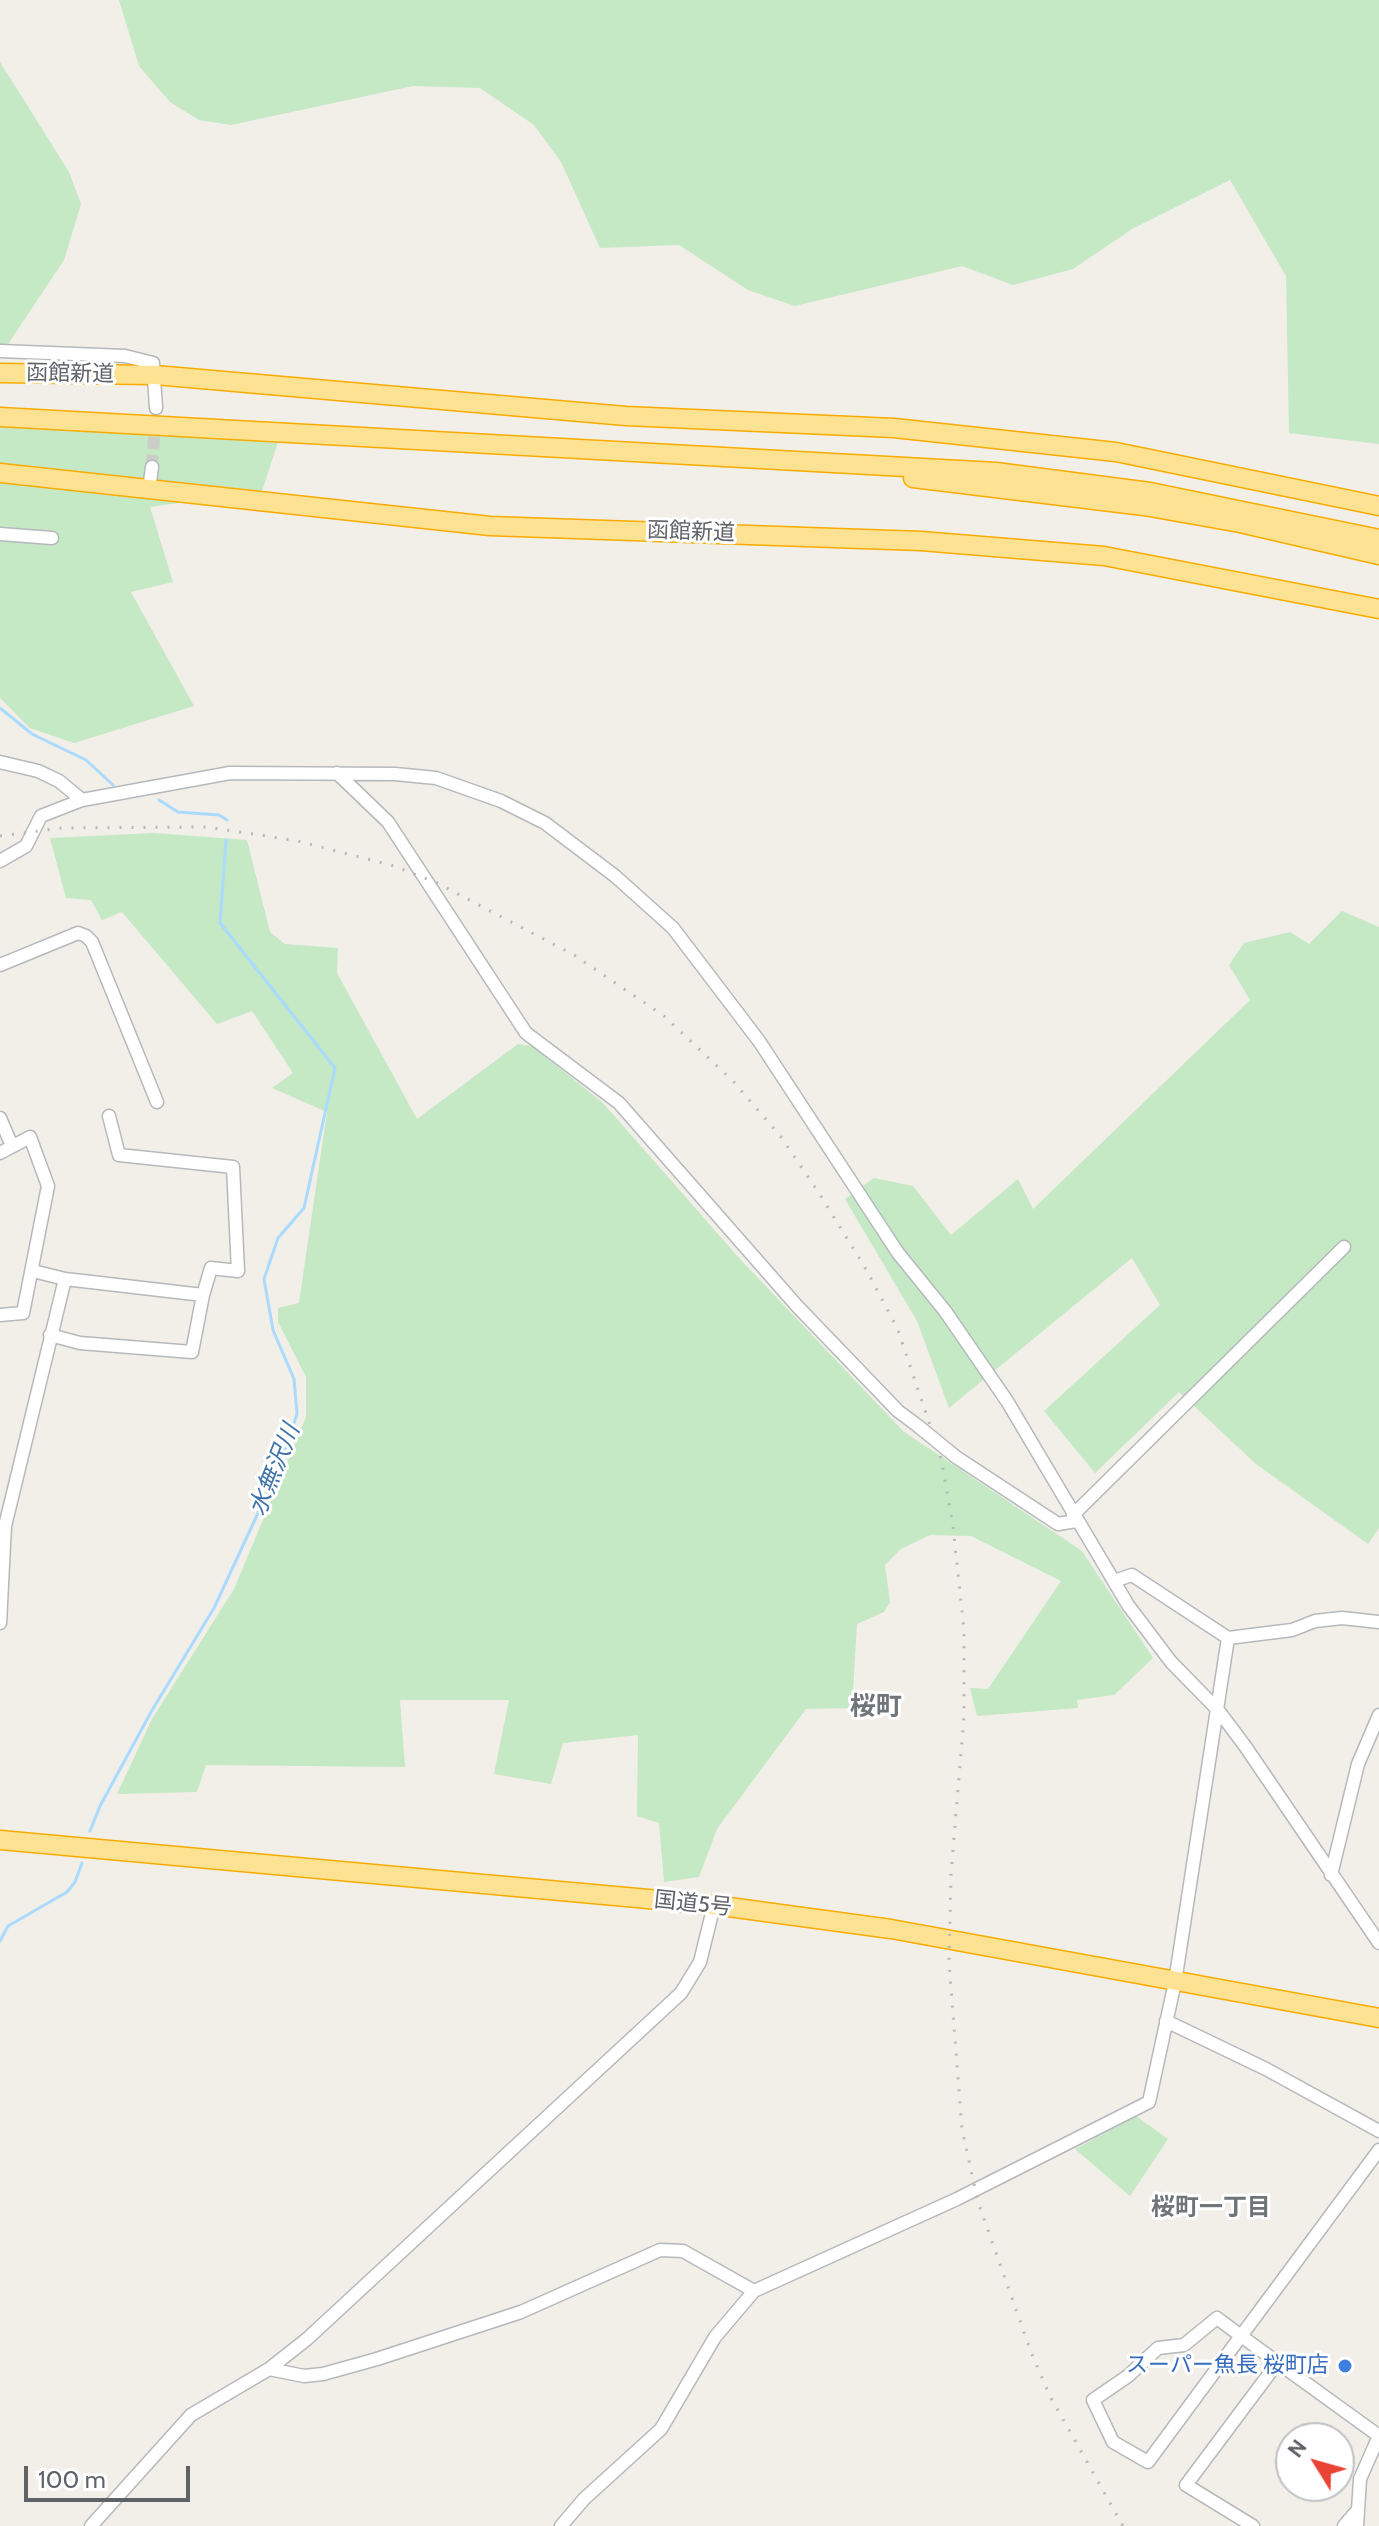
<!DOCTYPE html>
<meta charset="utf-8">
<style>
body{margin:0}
#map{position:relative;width:1379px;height:2526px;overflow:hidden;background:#f1efe8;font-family:Cabin,sans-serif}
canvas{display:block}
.north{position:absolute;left:1275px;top:2422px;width:80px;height:80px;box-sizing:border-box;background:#fff;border:2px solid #bfc1c3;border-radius:50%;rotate:307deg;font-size:22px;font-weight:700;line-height:32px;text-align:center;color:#5f6368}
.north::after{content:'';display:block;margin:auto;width:28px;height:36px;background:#ea4335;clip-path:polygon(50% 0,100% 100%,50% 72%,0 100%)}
.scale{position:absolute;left:24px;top:2466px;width:166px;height:36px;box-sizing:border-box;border:4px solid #5f6368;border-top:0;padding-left:10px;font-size:24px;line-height:28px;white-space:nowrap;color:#5f6368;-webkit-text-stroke:6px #fff;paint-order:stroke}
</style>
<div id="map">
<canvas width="1379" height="2526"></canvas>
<div class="north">N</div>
<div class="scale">100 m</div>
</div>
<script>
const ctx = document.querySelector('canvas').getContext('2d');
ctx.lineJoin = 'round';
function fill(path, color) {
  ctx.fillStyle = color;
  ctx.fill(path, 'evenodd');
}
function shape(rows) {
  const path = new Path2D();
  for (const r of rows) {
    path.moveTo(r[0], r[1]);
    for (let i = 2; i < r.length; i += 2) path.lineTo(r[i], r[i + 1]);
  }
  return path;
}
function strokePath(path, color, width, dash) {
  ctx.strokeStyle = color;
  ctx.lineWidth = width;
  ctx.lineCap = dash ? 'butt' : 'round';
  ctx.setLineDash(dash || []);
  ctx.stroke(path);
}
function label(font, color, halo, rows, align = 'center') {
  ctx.font = font + ' Cabin,"Noto Sans JP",sans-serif';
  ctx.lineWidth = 6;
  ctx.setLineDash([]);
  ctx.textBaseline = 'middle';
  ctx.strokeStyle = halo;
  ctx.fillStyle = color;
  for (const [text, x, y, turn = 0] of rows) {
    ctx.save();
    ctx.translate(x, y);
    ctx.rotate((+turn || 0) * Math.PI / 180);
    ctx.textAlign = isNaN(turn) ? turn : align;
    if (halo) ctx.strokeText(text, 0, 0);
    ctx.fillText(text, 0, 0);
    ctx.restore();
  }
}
const green = shape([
 [119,0,1379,0,1379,444,1289,433,1286,276,1230,180,1132,229,1073,269,1013,285,962,266,795,306,748,290,679,245,600,248,561,162,534,125,480,88,413,86,231,125,199,120,170,102,139,66],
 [0,62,69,172,81,204,64,260,0,356],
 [0,422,282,430,262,491,150,507,173,582,131,592,194,706,74,743,30,728,0,698],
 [154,833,247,840,270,932,285,944,338,948,337,973,417,1119,518,1044,532,1046,603,1103,739,1258,903,1431,1082,1551,1153,1658,1114,1695,1077,1700,1078,1708,977,1716,970,1688,988,1689,1061,1581,971,1536,930,1535,901,1549,885,1565,890,1602,884,1612,857,1624,852,1708,806,1709,717,1829,699,1877,664,1882,659,1823,637,1816,638,1735,563,1743,551,1784,494,1774,509,1700,400,1700,405,1767,206,1765,197,1792,117,1794,152,1719,234,1589,306,1417,306,1377,278,1322,278,1308,299,1303,327,1112,272,1088,293,1073,252,1011,217,1024,122,912,102,920,91,900,66,898,50,838],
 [1342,911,1379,927,1379,1528,1368,1544,1256,1464,1179,1392,1095,1473,1044,1411,1160,1305,1132,1258,949,1408,917,1321,845,1199,874,1178,913,1186,951,1235,1018,1179,1033,1209,1250,1000,1229,965,1244,943,1290,932,1309,944],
 [1136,2116,1168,2139,1130,2196,1075,2149]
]);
const stream = shape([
 [0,708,32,734,86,760,113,785],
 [159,800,178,812,219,815,227,820],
 [90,1831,100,1806,151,1712,214,1608,278,1470,297,1414,294,1379,273,1330,264,1279,278,1238,304,1208,335,1068,220,923,226,840],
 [0,1941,8,1926,67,1892,75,1882,82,1863]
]);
const minorTunnel = shape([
 [152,467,156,408]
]);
const minor = shape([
 [0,351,125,356,153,363,156,408],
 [149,490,152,467],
 [0,534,52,538],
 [0,762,38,771,59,781,82,800],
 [337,773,388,822,526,1033,619,1103,797,1306,898,1411,918,1426],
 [0,861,26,846,41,816,82,800,230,773,395,774,436,778,501,801,545,823,615,876,673,928,759,1041,898,1253,945,1311,1007,1401,1128,1605,1171,1662,1218,1710,1245,1746,1379,1943],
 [0,965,78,933,86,936,92,942,157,1102],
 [109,1116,119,1155,233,1167,238,1271,211,1268,203,1295],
 [0,1118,12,1146],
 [0,1153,30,1137,48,1186,23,1313,0,1315],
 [33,1271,65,1279,203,1295,192,1352,80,1343,50,1335],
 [956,1457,1058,1524,1076,1521],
 [1073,1515,1344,1247],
 [1114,1581,1132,1575,1228,1638,1292,1630,1315,1621,1342,1618,1379,1622],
 [0,1623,5,1526,65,1279],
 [1331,1875,1358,1764,1379,1715],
 [1166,2021,1266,2069,1379,2131],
 [269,2369,307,2339,681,1993,700,1962,714,1905],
 [1379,2436,1241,2336,1217,2318,1184,2345,1158,2348,1128,2376,1093,2400,1113,2442,1148,2462,1241,2336,1379,2150],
 [91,2526,191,2415,269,2369,304,2376,323,2374,377,2359,521,2312,660,2250,683,2251,754,2291],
 [561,2526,584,2499,661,2429,715,2337,754,2291,957,2199,1149,2102,1175,1982,1228,1638],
 [1253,2526,1186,2485,1278,2362],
 [1344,2526,1356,2512],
 [1357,2526,1360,2479,1379,2436]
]);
const highway = shape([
 [0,373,155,375,626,416,894,428,1116,452,1379,506],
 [0,417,996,472,1150,492,1379,539],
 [0,473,490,526,921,541,1104,556,1379,609],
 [913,478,1144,506,1240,523,1379,555],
 [0,1840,714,1905,891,1929,1379,2018]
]);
const rail = shape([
 [0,836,62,828,207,827,298,841,394,866,437,883,574,955,664,1016,733,1081,781,1137,819,1193,867,1271,898,1330,941,1458,953,1526,964,1630,964,1717,951,1874,949,1962,962,2129,978,2202,1031,2352,1050,2396,1123,2526]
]);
const minorBridge = shape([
 [918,1426,956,1457]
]);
const markers = [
 [1345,2366,8,"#3f7fe0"]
];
const streetNames = [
 ["函館新道",70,374,1],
 ["函館新道",691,532,2],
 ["国道5号",693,1904,6]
];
const shopNames = [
 ["スーパー魚長 桜町店",1329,2366]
];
const waterNames = [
 ["水無沢川",275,1470,-68]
];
const neighbourhoodNames = [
 ["桜町一丁目",1211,2208]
];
const quarterNames = [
 ["桜町",876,1707]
];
fill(green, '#c5e8c5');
strokePath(stream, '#aadaff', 3);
strokePath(minorTunnel, '#ccccc8', 12, [12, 6]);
strokePath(minor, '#b5b8bc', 15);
strokePath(highway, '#f9ab00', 21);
strokePath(minor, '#fff', 12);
strokePath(highway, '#fde293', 18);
strokePath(rail, '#b6b7b8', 3, [2, 10]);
strokePath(minorBridge, '#b5b8bc', 15, []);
strokePath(minorBridge, '#fff', 12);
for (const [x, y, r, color] of markers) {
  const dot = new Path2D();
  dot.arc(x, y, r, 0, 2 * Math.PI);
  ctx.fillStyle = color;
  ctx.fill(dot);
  strokePath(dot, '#fff', 3);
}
label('22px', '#5f6368', '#fff', streetNames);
label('22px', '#366cbe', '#fff', shopNames, 'right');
label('italic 24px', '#4174aa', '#fff', waterNames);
label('bold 24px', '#70757a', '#fff', neighbourhoodNames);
label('bold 26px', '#70757a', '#fff', quarterNames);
</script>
